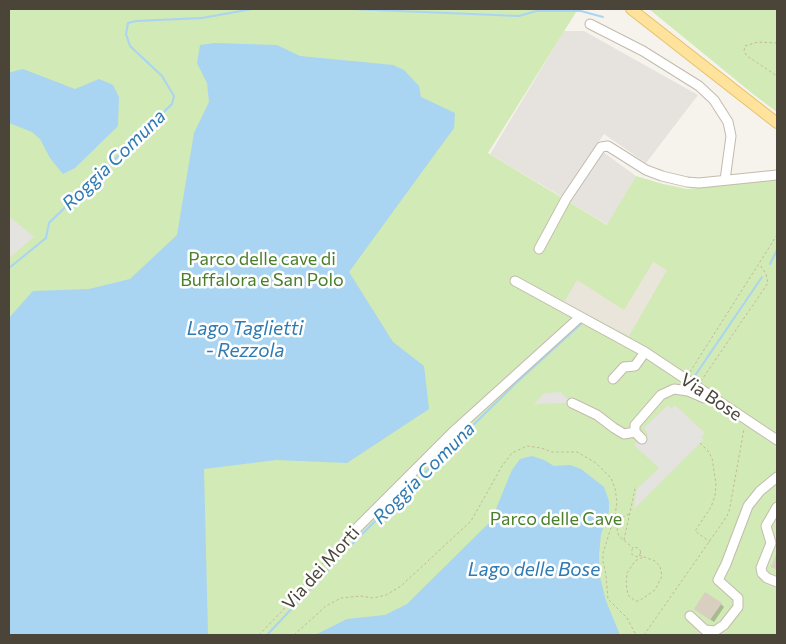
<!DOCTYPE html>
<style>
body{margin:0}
#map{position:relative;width:786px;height:644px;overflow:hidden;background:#f6f3ec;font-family:Commissioner,sans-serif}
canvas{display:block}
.frame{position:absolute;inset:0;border:10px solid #4b4439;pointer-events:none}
</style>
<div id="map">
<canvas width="786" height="644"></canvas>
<div class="frame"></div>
</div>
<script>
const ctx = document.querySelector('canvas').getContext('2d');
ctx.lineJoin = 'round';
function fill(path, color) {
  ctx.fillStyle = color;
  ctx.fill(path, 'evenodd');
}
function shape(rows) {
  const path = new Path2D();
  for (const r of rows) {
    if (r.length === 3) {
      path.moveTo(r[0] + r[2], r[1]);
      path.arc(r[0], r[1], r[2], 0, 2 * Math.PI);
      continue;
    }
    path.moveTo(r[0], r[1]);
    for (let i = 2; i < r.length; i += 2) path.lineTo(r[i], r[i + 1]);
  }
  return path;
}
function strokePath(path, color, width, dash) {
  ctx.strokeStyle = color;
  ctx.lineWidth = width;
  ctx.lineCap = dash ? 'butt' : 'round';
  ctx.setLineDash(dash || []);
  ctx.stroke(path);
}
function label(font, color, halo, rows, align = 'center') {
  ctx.font = font + ' Commissioner,sans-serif';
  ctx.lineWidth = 5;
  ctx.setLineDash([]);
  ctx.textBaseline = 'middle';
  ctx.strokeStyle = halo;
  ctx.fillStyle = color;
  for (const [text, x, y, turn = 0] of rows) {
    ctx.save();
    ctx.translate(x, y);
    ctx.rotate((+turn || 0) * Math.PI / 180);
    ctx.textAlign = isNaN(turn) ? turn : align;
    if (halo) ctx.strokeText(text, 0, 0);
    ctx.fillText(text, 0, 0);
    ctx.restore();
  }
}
const residential = shape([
 [653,262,671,271,630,338,561,303,576,279]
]);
const industrial = shape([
 [564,31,584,31,698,95,646,163,604,134,562,197,490,154],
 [603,152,636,176,608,225,569,202]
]);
const green = shape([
 [9,9,578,9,488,153,607,225,636,176,663,184,687,189,716,186,718,184,777,178,777,439,682,379,685,384,777,443,777,635,9,635],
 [653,262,667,270,629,336,564,302,577,280,624,310],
 [649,9,777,9,777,112,753,94]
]);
const parking = shape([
 [9,216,34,237,9,258],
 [560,392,572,403,534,404,544,393],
 [668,405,671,409,675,405,705,433,701,437,703,440,634,509,637,489,659,468,634,445,648,434,644,428]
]);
const water = shape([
 [215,43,277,45,300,56,393,65,404,70,419,86,421,97,455,113,454,128,349,272,393,342,424,366,429,409,347,463,276,460,204,469,208,635,9,635,9,318,33,291,89,289,130,279,177,235,194,133,209,102,207,83,197,63,200,45],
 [23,69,75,89,99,79,113,85,119,97,118,126,75,168,63,174,50,158,40,139,32,132,9,123,9,74,11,72],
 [532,456,544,460,554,466,570,465,581,469,604,487,609,501,609,511,601,534,599,555,600,577,606,601,620,635,315,635,347,619,385,615,407,604,491,521,512,470,520,459]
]);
const shadow = shape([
 [721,604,724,607,714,622,698,611]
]);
const stream = shape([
 [351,9,519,16,536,11,581,11,603,17],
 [770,264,777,250],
 [9,268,46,238,49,223,172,104,174,96,162,76,130,46,126,34,128,23,136,21,202,18,252,9],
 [692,380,762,277],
 [267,635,355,541,516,383,583,322]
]);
const building = shape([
 [777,552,777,570,771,567],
 [705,592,722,603,710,620,694,609]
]);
const path = shape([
 [777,43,758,42,745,46,744,51,747,56,777,76],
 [690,372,777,235],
 [701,381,768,283,766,274,760,265],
 [700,443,708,451,712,458,716,484,715,496,711,507,695,531,710,542],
 [629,514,621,518,618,524,617,531,619,536,633,548],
 [624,540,635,489,634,486],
 [636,552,4.5],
 [639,555,655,561,660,566,662,576,655,590,639,601,635,601,628,595,626,584,627,573,635,561,643,557],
 [259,635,284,609,314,572,346,540],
 [294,635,326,606,341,598,361,596,373,598,386,595,401,586,471,521,502,466,512,453,527,446,541,448,552,452,577,452,596,463,611,478,615,488,617,502,615,515,603,553,603,562,606,575,608,599,627,618,636,635],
 [644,635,725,519,729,512,744,429]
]);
const minor = shape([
 [590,24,643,51,699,86,714,100,728,122,731,136,725,180],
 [539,249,566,199,601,147,608,146,646,170,662,176,687,182,699,183,777,175],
 [515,281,645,352,777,440],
 [613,379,624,367,635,366,645,352],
 [572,403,597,415,614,428,624,434,635,432],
 [642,439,635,432,635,425,661,395,674,389,688,391,704,398],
 [777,507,766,526,771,543,761,568,762,573,767,578,777,582],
 [352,533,455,430,580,317],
 [690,616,705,630,715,631,724,625,738,607,738,598,718,580,726,564,748,506,760,491,777,477]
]);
const major = shape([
 [631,9,777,123]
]);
const parkNames = [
 ["Parco delle cave di",262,259],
 ["Buffalora e San Polo",262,280],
 ["Parco delle Cave",556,519]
];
const streetNames = [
 ["Via Bose",711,397,34],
 ["Via dei Morti",321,568,-48]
];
const waterNames = [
 ["Roggia Comuna",114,160,-44],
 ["Lago Taglietti",245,329],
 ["- Rezzola",245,351],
 ["Roggia Comuna",424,473,-45],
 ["Lago delle Bose",534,570]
];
fill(residential, '#eae5da');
fill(industrial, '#e6e2dd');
fill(green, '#d2eab5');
fill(parking, '#e5e3e0');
fill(water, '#a9d4f2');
fill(shadow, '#0003');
strokePath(stream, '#a9d4f2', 2);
fill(building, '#d8cfc1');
strokePath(minor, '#c2bbae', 11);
strokePath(major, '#e6c16a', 12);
strokePath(path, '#c4b79f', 1, [2.5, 2.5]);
strokePath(minor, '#fff', 9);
strokePath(major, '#ffe39c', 10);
label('18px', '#4a7f2a', '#fff', parkNames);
label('18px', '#4b4439', '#fff', streetNames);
label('italic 19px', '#2e7ab2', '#fff', waterNames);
</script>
